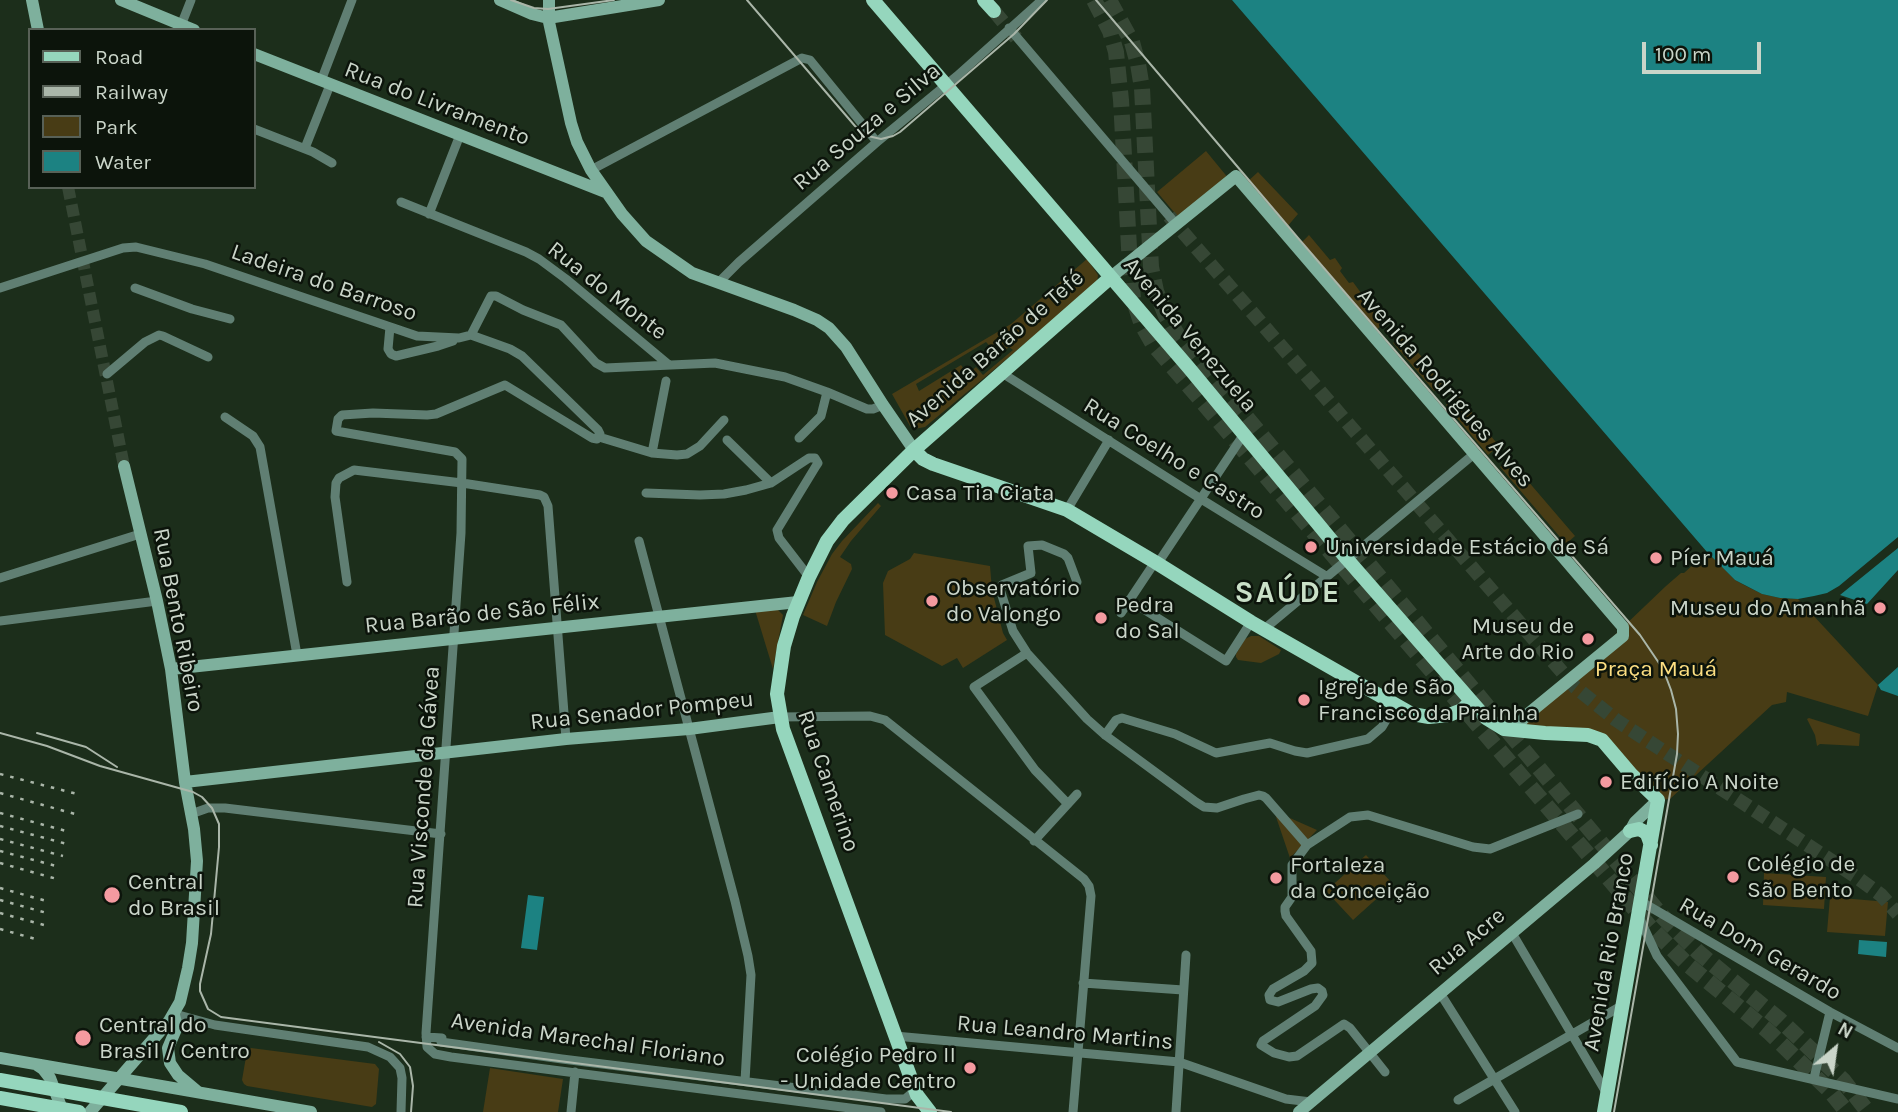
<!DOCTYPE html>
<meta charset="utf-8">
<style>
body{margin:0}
#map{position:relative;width:1898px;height:1112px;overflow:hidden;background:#1c2e1b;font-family:Karla,sans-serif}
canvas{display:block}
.legend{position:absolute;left:28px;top:28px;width:228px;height:161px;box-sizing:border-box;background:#0c140b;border:2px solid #586157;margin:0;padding:9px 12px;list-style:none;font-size:21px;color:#cad5c9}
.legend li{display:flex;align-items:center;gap:14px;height:35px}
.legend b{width:35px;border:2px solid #586157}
.north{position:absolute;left:1800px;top:1014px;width:70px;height:70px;-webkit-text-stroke:5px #0c140b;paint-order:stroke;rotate:29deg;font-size:19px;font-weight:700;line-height:28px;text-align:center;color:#cad5c9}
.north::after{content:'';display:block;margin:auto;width:24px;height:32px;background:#cad5c9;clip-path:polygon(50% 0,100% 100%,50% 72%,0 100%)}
.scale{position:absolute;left:1642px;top:42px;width:119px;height:32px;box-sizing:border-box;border:4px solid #cad5c9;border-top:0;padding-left:9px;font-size:21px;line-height:24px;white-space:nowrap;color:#cad5c9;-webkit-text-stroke:5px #0c140b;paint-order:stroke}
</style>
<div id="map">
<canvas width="1898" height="1112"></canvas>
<ul class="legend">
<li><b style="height:9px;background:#95d6bd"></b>Road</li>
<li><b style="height:9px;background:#aab6a9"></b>Railway</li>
<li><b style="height:19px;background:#483c15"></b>Park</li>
<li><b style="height:19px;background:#1c8282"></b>Water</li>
</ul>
<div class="north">N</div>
<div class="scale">100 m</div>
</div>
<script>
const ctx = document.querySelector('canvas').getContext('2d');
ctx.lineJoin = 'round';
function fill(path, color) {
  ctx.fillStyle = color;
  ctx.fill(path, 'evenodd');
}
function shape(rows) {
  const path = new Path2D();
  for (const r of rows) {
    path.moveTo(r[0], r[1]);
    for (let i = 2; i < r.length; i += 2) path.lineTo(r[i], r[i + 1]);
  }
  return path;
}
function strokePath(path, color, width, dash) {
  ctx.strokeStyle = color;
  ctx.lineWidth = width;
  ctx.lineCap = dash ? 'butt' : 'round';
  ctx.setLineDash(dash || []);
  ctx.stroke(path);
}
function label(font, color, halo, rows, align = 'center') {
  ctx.font = font + ' Karla,sans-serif';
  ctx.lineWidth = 5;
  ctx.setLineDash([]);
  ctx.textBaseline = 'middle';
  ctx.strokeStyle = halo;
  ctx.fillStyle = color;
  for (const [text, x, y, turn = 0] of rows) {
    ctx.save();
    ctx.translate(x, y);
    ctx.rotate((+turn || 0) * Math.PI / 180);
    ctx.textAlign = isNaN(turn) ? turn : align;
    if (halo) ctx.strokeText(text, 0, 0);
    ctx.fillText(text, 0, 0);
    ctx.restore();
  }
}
const green = shape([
 [1206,151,1229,179,1179,218,1157,192],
 [1258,172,1298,214,1286,228,1247,182],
 [1309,235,1330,260,1335,258,1342,268,1340,271,1349,283,1353,282,1383,323,1375,332,1300,244],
 [1087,259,1098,275,1097,284,925,427,914,429,910,426,892,394,1011,324],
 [986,342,999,356,1009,347,1013,350,983,375,976,367,968,374,961,365,919,391,916,384],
 [1404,336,1444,383,1434,391,1393,343],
 [1453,394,1457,394,1499,446,1488,455,1446,405],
 [1509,459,1575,536,1566,544,1500,467],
 [878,503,881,506,851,541,840,557,851,564,852,569,836,602,827,626,803,615,817,582,832,554,842,541],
 [1707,552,1735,580,1744,585,1762,594,1780,598,1798,599,1878,685,1868,716,1787,692,1786,702,1772,705,1670,799,1658,800,1607,743,1516,729,1666,586,1681,573,1684,573],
 [914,553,990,566,992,590,1003,633,1007,640,963,668,957,658,942,666,885,635,883,583,888,571,910,559],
 [775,607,783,615,773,669,755,610],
 [1251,636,1259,636,1281,650,1279,654,1261,663,1238,660,1236,657,1236,654,1245,639],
 [1809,718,1860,734,1859,746,1820,744,1817,746,1815,735,1807,719],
 [1274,811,1317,830,1290,858],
 [1366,855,1393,884,1353,920,1326,891],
 [1764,873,1826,877,1824,909,1763,905],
 [1830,897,1888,902,1885,936,1827,932],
 [251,1048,375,1064,379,1069,376,1104,372,1107,247,1086,244,1084,242,1080,247,1051],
 [490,1068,563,1079,558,1112,483,1112]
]);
const water = shape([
 [1232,0,1898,0,1898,537,1839,586,1827,593,1814,596,1798,599,1780,598,1762,594,1735,580,1707,552],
 [1898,548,1898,570,1867,604,1840,595],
 [1898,667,1898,696,1881,690,1878,685],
 [528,895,544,897,537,950,521,948],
 [1859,940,1887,942,1886,957,1858,954]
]);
const secondaryTunnel = shape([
 [68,187,124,466]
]);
const primaryTunnel = shape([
 [994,11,1017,39],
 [1169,216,1575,687,1616,720,1855,876,1881,895,1898,914]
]);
const highwayTunnel = shape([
 [1094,0,1110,31,1116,52,1121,100,1130,266,1133,298,1142,325,1153,344,1650,927,1687,964,1769,1032,1830,1091,1847,1112],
 [1109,0,1132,42,1138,64,1142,88,1151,267,1156,291,1166,316,1177,334,1662,916,1698,952,1780,1020,1843,1080,1868,1112]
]);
const street = shape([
 [180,28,191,0],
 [1009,28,1176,224],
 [321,81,352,0],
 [254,129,313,152,332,163],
 [305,148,330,85],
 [591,170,802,58,810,60,877,142],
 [401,202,526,252,539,259,566,279,669,365],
 [429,214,460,135],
 [718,283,739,262,877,142,957,76,1042,0],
 [0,288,123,248,136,247,205,264,417,336,459,338,471,335,510,349,522,356,598,430,600,434,597,439,592,438,505,385,436,414,427,415,373,413,342,415,338,419,336,431,455,452,462,459,461,533,426,1033,427,1047,435,1054,451,1057,881,1112],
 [135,288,192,309,230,319],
 [390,327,388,349,391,354,396,356,438,346,453,341],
 [471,335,491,296,496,296,523,310,561,325,596,363,605,368,715,363,785,377,827,392,867,409,873,409,883,405],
 [1002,373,1201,499,1326,576],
 [107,374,145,342,159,335,163,336,208,357],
 [225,417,253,436,260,447,297,655],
 [599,437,652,453,677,455,687,454,700,446,724,420],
 [799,438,821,416,827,392],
 [727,440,771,483],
 [652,453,666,381],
 [646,493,700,495,724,494,746,490,771,483,809,458,815,458,818,463,816,466,777,530,779,538,809,577],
 [1067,510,1109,440],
 [639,541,735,901,748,956,751,975,745,1081],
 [1158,563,1244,434],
 [0,578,140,534],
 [347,582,335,497,336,483,339,478,354,470,462,483,540,495,544,497,548,506,566,739],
 [1077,582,1068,558,1064,554,1042,545,1028,546,1031,573,1002,585,1000,589,1013,631,1027,653,1087,719,1105,735,1196,802,1204,807,1217,808,1244,799,1259,795,1263,796,1266,798,1307,845,1292,865,1292,897,1285,907,1285,911,1286,916,1311,951,1312,963,1304,971,1273,989,1269,995,1270,1000,1278,1002,1311,989,1318,988,1322,991,1323,995,1315,1006,1263,1041,1261,1045,1274,1053,1289,1057,1297,1056,1344,1024,1350,1028,1385,1072],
 [1129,600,1226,661,1251,622],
 [1121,613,1155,562],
 [0,621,157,601],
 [1263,630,1474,454],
 [1027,653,974,687,1035,770,1068,804],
 [780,717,870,716,885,720,1084,879,1089,886,1091,896,1073,1112],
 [1105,735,1116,720,1122,718,1175,734,1216,753,1270,743,1295,751,1307,753,1368,739,1382,727,1395,705],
 [191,814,208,808,225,808,441,834],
 [1034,841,1077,794],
 [1307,845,1350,817,1368,815,1473,847,1490,849,1578,814],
 [1640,901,1830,1012,1898,1048],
 [1639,917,1657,956,1737,1062,1898,1099],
 [1512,933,1607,1094],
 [1083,983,1183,990],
 [1440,993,1515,1112],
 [175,1014,215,1025,368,1047,390,1057,400,1068,402,1078,401,1112],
 [895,1036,1179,1062,1286,1099,1311,1102],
 [426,1037,442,1038,441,1042,562,1059,886,1099,905,1099,911,1094,914,1086],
 [1814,1078,1830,1012],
 [1458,1100,1623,1005],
 [571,1112,575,1072],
 [1176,1112,1186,955]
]);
const secondary = shape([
 [32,0,38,30],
 [121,0,194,30],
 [500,0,532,14,548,18,659,0],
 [549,0,549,22,571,123,577,142,591,170,622,214,646,241,692,273,794,310,817,320,829,328,846,347,883,405,914,450],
 [254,54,605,192],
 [1111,277,1236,176,1623,627,1623,636,1528,714,1514,729],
 [171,669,798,602],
 [185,782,566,739,689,729,780,717],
 [174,1015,177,1027,168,1048,170,1063,178,1075,197,1091],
 [0,1058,311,1112],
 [37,1065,43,1069,50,1078,63,1112],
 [90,1112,169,1021,180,1002,188,968,192,943,197,861,194,829,185,782,171,669,157,601,124,466],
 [1299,1112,1594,864,1630,831,1635,822,1658,800]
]);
const primary = shape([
 [873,0,1189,368,1347,559,1486,718,1504,729,1545,733,1588,735,1602,740,1631,774,1658,800,1604,1112],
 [984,0,994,11],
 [914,450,923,459,933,464,1067,510,1155,562,1251,622,1412,714,1429,717,1449,715,1462,710,1471,701],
 [1630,831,1639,829,1643,831,1647,834,1651,845],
 [0,1080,181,1112],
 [0,1098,79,1112],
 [930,1112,917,1095,783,729,777,694,784,646,793,616,809,577,827,541,843,520,914,450,1111,277]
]);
const tram = shape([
 [511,0,534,8,548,9,614,0],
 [747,0,855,126,868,136,881,139,893,136,900,132,1014,34,1047,0],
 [1096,0,1298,238,1640,635,1663,669,1671,690,1676,709,1678,734,1677,754,1614,1112],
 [0,733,47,746,100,766,193,792,202,797,212,808,219,824,219,847,211,934,200,984,200,991,208,1009,221,1017,951,1112],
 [37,733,86,747,117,767],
 [379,1042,400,1054,410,1067,413,1086,411,1112]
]);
const rail = shape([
 [0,774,81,795],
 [0,793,75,814],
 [0,813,70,832],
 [0,826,67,844],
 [0,839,63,856],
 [0,851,60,867],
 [0,863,57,879],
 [0,888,50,902],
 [0,900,47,913],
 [0,913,44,925],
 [0,929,39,940]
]);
const markers = [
 [892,493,7,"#f49aa0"],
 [1311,547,7,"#f49aa0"],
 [1656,558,7,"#f49aa0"],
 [932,601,7,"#f49aa0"],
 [1880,608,7,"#f49aa0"],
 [1101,618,7,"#f49aa0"],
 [1588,639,7,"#f49aa0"],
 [1304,700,7,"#f49aa0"],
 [1606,782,7,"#f49aa0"],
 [1733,877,7,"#f49aa0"],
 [1276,878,7,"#f49aa0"],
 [112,895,9,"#f49aa0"],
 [83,1038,9,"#f49aa0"],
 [970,1068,7,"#f49aa0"]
];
const streetNames = [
 ["Rua do Livramento",437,104,21],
 ["Rua Souza e Silva",867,127,-40],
 ["Ladeira do Barroso",324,283,19],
 ["Rua do Monte",607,291,38],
 ["Avenida Venezuela",1190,335,50],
 ["Avenida Barão de Tefé",995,349,-41],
 ["Avenida Rodrigues Alves",1445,388,49],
 ["Rua Coelho e Castro",1174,459,32],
 ["Rua Barão de São Félix",482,614,-6],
 ["Rua Bento Ribeiro",178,620,79],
 ["Rua Senador Pompeu",642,711,-6],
 ["Rua Camerino",828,781,71],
 ["Rua Visconde da Gávea",424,787,-86],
 ["Rua Acre",1467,942,-40],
 ["Rua Dom Gerardo",1760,949,30],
 ["Avenida Rio Branco",1609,952,-80],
 ["Rua Leandro Martins",1065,1033,5],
 ["Avenida Marechal Floriano",588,1040,8]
];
const poiNames = [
 ["Casa Tia Ciata",906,493],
 ["Universidade Estácio de Sá",1325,547],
 ["Píer Mauá",1670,558],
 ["Observatório",946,588],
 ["do Valongo",946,614],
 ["Pedra",1115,605],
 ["do Sal",1115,631],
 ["Museu do Amanhã",1866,608,"right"],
 ["Museu de",1574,626,"right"],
 ["Arte do Rio",1574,652,"right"],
 ["Igreja de São",1318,687],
 ["Francisco da Prainha",1318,713],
 ["Edifício A Noite",1620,782],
 ["Colégio de",1747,864],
 ["São Bento",1747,890],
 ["Fortaleza",1290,865],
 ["da Conceição",1290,891],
 ["Central",128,882],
 ["do Brasil",128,908],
 ["Central do",99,1025],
 ["Brasil / Centro",99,1051],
 ["Colégio Pedro II",956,1055,"right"],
 ["- Unidade Centro",956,1081,"right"]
];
const parkNames = [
 ["Praça Mauá",1656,669]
];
const districtNames = [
 ["SAÚDE",1288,593]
];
fill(green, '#483c15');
fill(water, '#1c8282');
strokePath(secondaryTunnel, '#364735', 12, [12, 6]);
strokePath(primaryTunnel, '#364735', 14, [14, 7]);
strokePath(highwayTunnel, '#364735', 16, [16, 8]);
strokePath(street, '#607f73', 9);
strokePath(secondary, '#7eb09d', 12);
strokePath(primary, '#95d6bd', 14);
strokePath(tram, '#aab6a9', 2);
strokePath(rail, '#aab6a9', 2.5, [3.5, 7]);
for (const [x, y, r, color] of markers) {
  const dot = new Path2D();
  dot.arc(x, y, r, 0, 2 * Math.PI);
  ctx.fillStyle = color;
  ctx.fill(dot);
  strokePath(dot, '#0c140b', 2.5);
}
label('23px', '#cad5c9', '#0c140b', streetNames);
label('23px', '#cad5c9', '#0c140b', poiNames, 'left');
label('23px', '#fddf82', '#0c140b', parkNames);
ctx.letterSpacing = '2px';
label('bold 30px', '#cae0c8', '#0c140b', districtNames);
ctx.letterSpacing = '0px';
</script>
